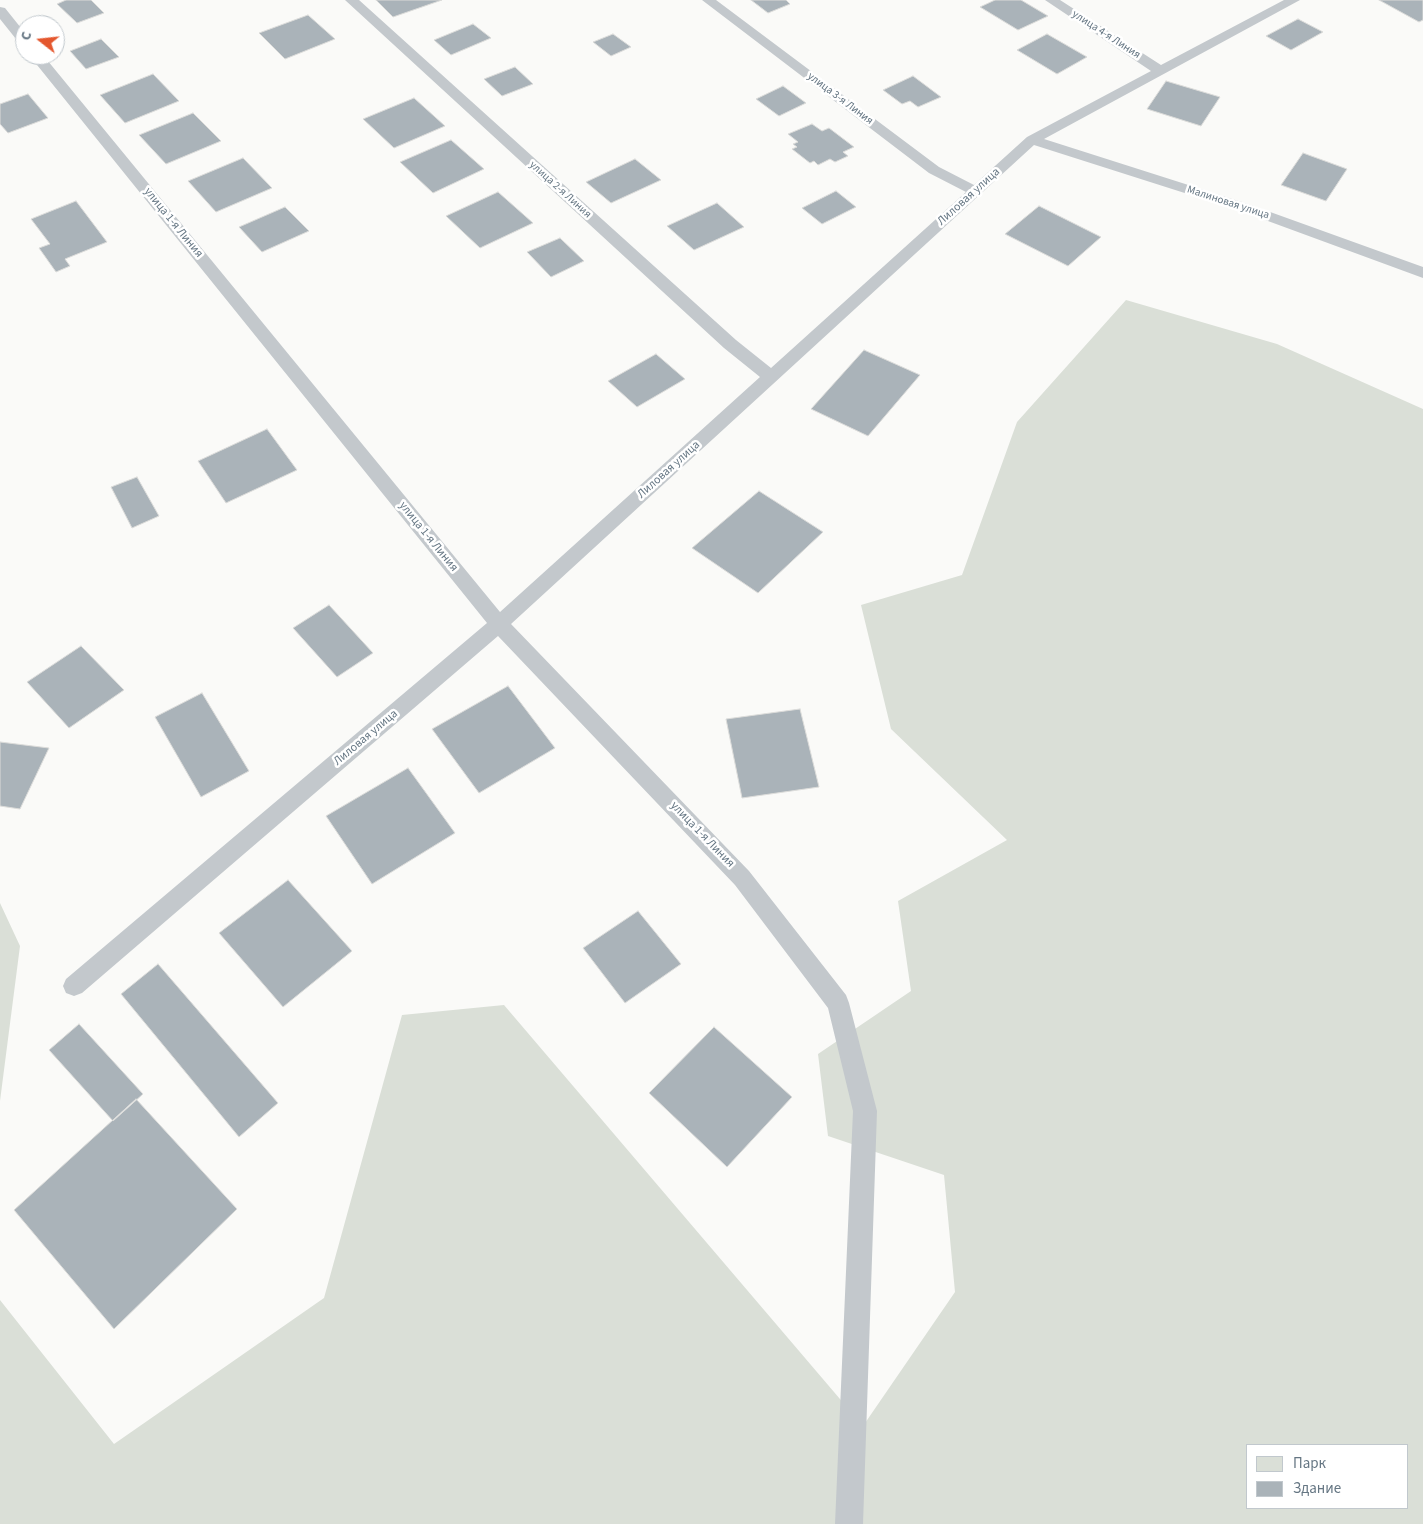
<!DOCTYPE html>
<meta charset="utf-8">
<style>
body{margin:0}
#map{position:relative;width:1423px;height:1524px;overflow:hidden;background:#fafaf8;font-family:"Source Sans 3",sans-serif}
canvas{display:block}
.legend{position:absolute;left:1246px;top:1444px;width:162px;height:65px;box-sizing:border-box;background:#fff;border:1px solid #c1c8cd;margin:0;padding:6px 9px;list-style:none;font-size:15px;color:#657683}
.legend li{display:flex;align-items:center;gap:10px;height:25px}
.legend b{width:25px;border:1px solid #c1c8cd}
.north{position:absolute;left:15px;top:15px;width:50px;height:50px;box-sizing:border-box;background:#fff;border:1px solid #c1c8cd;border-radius:50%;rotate:286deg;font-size:14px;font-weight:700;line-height:20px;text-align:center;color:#657683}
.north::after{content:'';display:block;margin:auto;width:18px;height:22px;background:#e4572e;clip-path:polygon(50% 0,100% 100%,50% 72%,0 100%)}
</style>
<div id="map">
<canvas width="1423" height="1524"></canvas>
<ul class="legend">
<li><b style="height:14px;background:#dadfd7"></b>Парк</li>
<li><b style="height:14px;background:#aab3b9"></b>Здание</li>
</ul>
<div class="north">С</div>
</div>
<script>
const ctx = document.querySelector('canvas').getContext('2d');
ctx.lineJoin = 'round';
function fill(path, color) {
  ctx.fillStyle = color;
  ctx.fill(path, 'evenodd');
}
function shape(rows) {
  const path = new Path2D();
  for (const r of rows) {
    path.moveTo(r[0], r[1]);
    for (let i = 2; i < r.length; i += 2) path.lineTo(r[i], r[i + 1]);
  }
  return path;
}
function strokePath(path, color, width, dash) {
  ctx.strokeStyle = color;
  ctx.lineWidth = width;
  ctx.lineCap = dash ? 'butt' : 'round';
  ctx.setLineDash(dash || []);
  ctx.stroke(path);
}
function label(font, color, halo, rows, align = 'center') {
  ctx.font = font + ' "Source Sans 3",sans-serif';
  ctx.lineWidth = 5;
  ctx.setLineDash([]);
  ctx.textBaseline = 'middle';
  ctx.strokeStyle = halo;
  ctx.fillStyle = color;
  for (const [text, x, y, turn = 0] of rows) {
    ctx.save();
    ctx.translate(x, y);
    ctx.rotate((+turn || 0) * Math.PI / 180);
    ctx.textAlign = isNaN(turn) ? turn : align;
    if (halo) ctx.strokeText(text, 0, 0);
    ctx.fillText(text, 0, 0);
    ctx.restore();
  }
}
const green = shape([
 [1126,300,1277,344,1423,409,1423,1524,0,1524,0,1300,114,1444,324,1298,402,1015,504,1005,863,1426,955,1292,944,1175,828,1136,818,1054,911,991,898,901,1007,840,891,729,861,605,962,575,1017,422],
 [1247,1445,1407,1445,1407,1508,1247,1508],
 [0,903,20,946,0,1101]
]);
const building = shape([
 [66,0,91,0,104,13,77,23,57,4,66,0],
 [376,0,442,0,393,17,376,0],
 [751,0,786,0,790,4,768,13,751,0],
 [995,0,1021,0,1048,16,1018,30,980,7,995,0],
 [1379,0,1423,0,1423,20,1419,22,1379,0],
 [308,15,335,39,285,59,259,33,308,15],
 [1298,19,1323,32,1291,50,1266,36,1298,19],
 [473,24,491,38,451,55,434,40,473,24],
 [613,34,631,47,611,56,593,42,613,34],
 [1047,34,1087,57,1057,74,1017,50,1047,34],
 [101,39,119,57,86,69,70,51,101,39],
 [515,67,533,84,502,96,484,79,515,67],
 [153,74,179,101,125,123,100,95,153,74],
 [913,76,941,97,918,107,910,101,902,104,883,90,913,76],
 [1166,81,1220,97,1201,126,1147,109,1166,81],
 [783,86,806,103,779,116,756,99,783,86],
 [28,94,48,118,8,133,0,124,0,104,28,94],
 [414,98,445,126,394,148,363,119,414,98],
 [193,113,221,141,166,164,139,135,193,113],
 [812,124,822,131,829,128,854,147,843,152,848,156,835,162,830,159,818,165,814,161,810,163,792,149,797,147,793,144,798,142,788,134,812,124],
 [451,140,484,169,433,193,400,162,451,140],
 [1303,153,1347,169,1326,201,1281,185,1303,153],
 [243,158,272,188,216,212,188,181,243,158],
 [635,159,661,180,611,203,586,182,635,159],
 [836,191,856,207,822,224,802,208,836,191],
 [498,192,533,223,480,248,446,216,498,192],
 [76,201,107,242,65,259,70,266,56,272,39,248,50,244,31,219,76,201],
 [717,203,744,227,694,250,667,226,717,203],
 [1039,206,1101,237,1068,266,1005,234,1039,206],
 [285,207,309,231,262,252,239,227,285,207],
 [560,238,584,261,551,277,527,252,560,238],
 [864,350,920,375,868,436,811,409,864,350],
 [656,354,685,379,637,407,608,381,656,354],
 [267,429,297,470,226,503,198,461,267,429],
 [137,477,159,516,132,528,111,487,137,477],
 [759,491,823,532,758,593,692,548,759,491],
 [329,605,373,653,337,677,293,628,329,605],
 [81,646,124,690,69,728,27,682,81,646],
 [508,686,555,748,479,793,432,729,508,686],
 [202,693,249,771,201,797,155,717,202,693],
 [800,709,819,787,742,798,726,719,800,709],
 [0,742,49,748,20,809,0,806,0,742],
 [408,768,455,833,372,884,326,816,408,768],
 [288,880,352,951,283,1007,219,933,288,880],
 [638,911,681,964,625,1003,583,948,638,911],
 [158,964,278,1103,239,1137,121,994,158,964],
 [79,1024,143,1094,113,1121,49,1050,79,1024],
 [714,1027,792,1097,727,1167,649,1093,714,1027],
 [136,1099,237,1209,114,1329,14,1210,136,1099]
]);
const lane = shape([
 [345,0,359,0,736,340,771,368,966,192,929,173,702,0,716,0,939,167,974,185,1027,137,1151,71,1045,0,1060,0,1161,65,1284,0,1300,0,1044,139,1248,204,1423,267,1423,278,1238,210,1034,145,511,624,749,871,846,995,849,1003,877,1111,863,1524,835,1524,853,1111,828,1008,735,885,498,636,82,993,74,996,66,993,63,986,66,979,487,623,29,55,43,55,500,612,760,377,724,348,345,0],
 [0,7,5,8,25,33,25,45,20,44,0,19,0,7]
]);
const farStreetnames = [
 ["улица 4-я Линия",1106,35,33],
 ["улица 3-я Линия",840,99,37],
 ["улица 2-я Линия",560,190,42],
 ["Малиновая улица",1228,203,18]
];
const streetNames = [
 ["Лиловая улица",969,197,-42],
 ["улица 1-я Линия",173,223,51],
 ["Лиловая улица",669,470,-42],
 ["улица 1-я Линия",428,537,51],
 ["Лиловая улица",366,738,-40],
 ["улица 1-я Линия",702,835,46]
];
fill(green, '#dadfd7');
fill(building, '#aab3b9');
strokePath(building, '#dcdcda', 1);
fill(lane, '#c3c8cc');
label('11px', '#657683', '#fff', farStreetnames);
label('12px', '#657683', '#fff', streetNames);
</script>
